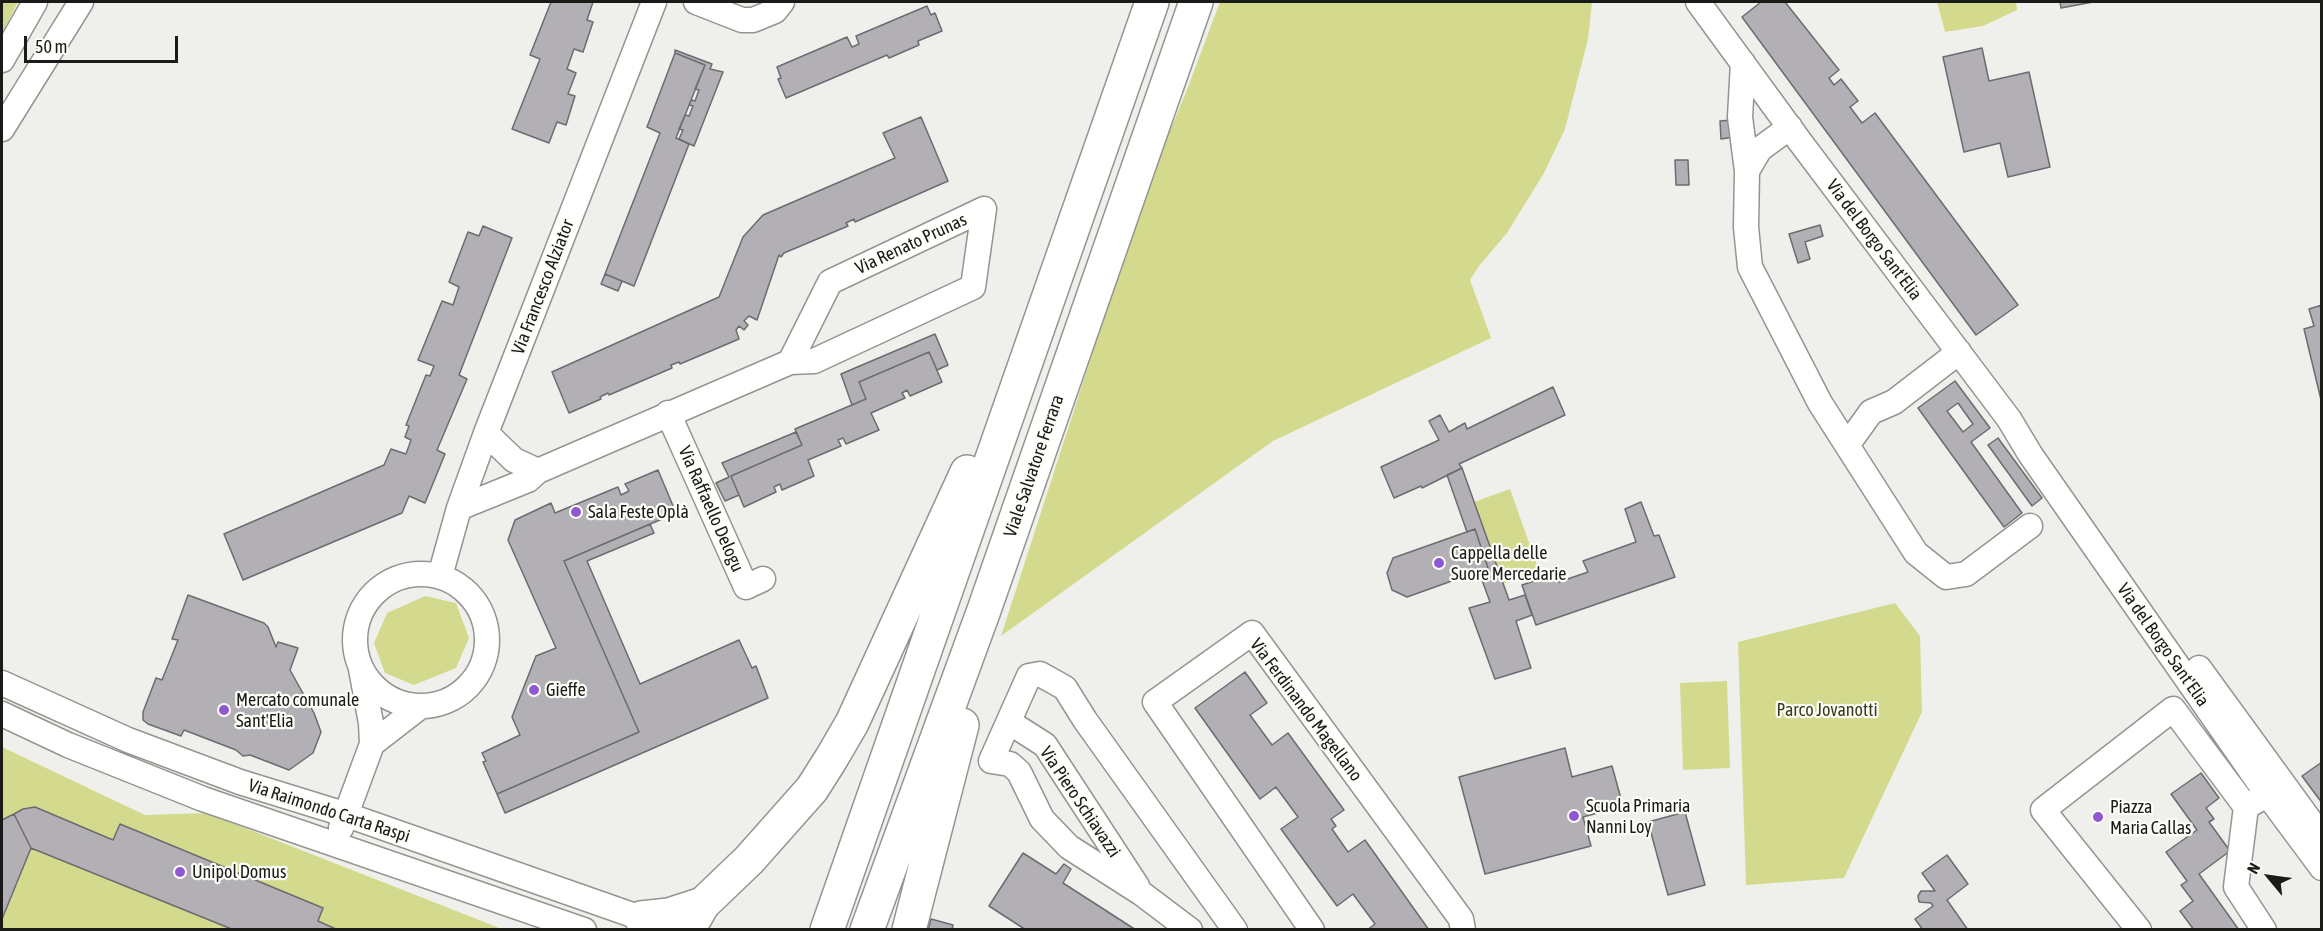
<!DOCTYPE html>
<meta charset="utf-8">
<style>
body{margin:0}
#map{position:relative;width:2323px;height:931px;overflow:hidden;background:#eff0eb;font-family:"Asap Condensed",sans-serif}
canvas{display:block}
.frame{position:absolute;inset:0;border:3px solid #1a1a18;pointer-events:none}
.north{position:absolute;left:2239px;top:847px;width:60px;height:60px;-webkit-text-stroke:4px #fdfdf8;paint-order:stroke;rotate:299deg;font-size:16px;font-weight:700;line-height:24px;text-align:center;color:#1a1a18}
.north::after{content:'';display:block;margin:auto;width:21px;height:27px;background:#1a1a18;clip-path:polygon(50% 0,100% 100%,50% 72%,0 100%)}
.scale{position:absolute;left:24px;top:36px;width:154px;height:27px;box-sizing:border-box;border:3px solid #1a1a18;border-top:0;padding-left:8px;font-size:18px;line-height:21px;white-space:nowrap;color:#1a1a18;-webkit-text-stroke:4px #fdfdf8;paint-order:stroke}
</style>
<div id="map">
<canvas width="2323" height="931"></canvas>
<div class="frame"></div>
<div class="north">N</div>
<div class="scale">50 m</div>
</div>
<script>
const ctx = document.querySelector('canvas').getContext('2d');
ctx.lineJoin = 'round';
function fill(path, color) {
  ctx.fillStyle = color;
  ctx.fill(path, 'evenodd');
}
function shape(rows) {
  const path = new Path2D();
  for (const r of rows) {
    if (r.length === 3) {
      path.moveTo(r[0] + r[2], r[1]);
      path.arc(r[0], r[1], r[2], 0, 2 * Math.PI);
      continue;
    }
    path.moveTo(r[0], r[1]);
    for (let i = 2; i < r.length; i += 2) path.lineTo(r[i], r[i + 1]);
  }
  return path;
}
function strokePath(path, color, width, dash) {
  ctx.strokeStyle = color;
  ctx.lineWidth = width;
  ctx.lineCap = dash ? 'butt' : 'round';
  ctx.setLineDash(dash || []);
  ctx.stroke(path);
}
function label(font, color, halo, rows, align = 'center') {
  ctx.font = font + ' "Asap Condensed",sans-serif';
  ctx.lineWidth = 4.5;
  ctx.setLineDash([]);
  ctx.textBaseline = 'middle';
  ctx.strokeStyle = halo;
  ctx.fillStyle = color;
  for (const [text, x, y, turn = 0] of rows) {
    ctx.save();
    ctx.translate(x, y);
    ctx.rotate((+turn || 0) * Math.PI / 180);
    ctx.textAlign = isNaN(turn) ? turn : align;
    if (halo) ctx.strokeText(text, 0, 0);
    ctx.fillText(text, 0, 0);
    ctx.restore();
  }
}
const green = shape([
 [2,2,18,2,2,33],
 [1220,2,1592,2,1588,39,1565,129,1544,173,1507,233,1479,266,1470,280,1491,338,1273,441,1001,636,1161,141,1173,124,1188,87],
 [1937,2,2016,2,2017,10,1983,26,1945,32],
 [1510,489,1539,571,1502,584,1474,502],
 [425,596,456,603,469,638,456,668,414,685,385,673,374,643,387,613],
 [1895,603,1920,636,1922,712,1844,878,1746,885,1738,642],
 [1727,681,1730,768,1683,770,1680,683],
 [2,747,145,815,207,813,502,929,2,929]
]);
const building = shape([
 [551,2,593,2,587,20,593,22,583,52,574,49,567,69,576,73,568,94,575,96,566,125,557,122,549,143,512,129,540,59,530,55,551,2],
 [1761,2,1785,2,1839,70,1829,78,1834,85,1841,79,1858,101,1850,107,1862,123,1875,113,2018,305,1976,335,1742,17,1761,2],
 [2060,2,2093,2,2061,8,2060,2],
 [927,6,931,15,935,13,942,31,918,41,919,45,889,58,887,55,786,98,778,79,781,78,777,67,847,37,852,47,859,44,856,36,927,6],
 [1982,48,1989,81,2029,72,2050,167,2008,177,2000,143,1964,152,1943,57,1982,48],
 [675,50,712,64,710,69,723,72,694,146,679,139,683,130,679,129,685,115,689,116,693,106,689,105,691,100,695,101,699,90,695,89,705,65,675,53,675,50],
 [675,53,705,65,676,138,689,144,634,286,605,274,660,133,647,127,675,53],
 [921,117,948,181,855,222,854,219,846,223,848,226,784,253,781,257,779,255,757,320,749,316,744,321,748,325,744,330,739,326,736,330,739,339,680,364,679,362,671,365,672,368,609,395,608,393,600,397,601,399,569,413,552,372,719,297,743,237,763,215,895,158,883,133,921,117],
 [1732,120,1734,137,1721,139,1720,121,1732,120],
 [1675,160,1688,160,1689,185,1676,185,1675,160],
 [1820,225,1823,236,1805,242,1810,259,1798,263,1789,234,1820,225],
 [483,226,512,238,459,375,467,379,437,450,445,454,425,503,409,496,402,513,243,580,224,534,384,465,391,449,406,454,411,440,405,437,409,426,406,425,426,375,430,376,434,366,418,360,442,301,453,305,459,287,449,282,468,232,479,236,483,226],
 [605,274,622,281,618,291,601,284,605,274],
 [2322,305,2322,404,2304,329,2314,326,2309,309,2322,305],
 [935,334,948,365,937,370,929,352,859,382,866,399,852,405,841,374,935,334],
 [929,352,942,382,910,396,907,390,902,393,905,398,871,413,879,430,846,444,843,438,838,440,841,446,808,460,814,476,782,490,780,484,774,487,776,492,744,507,731,476,802,445,795,429,866,399,859,382,929,352],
 [1955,381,1990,428,1971,442,2022,513,2004,527,1918,408,1955,381],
 [1958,403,1973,424,1963,432,1947,411,1958,403],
 [1553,387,1565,415,1459,464,1462,468,1422,488,1421,486,1394,498,1381,467,1439,440,1429,421,1440,415,1449,432,1465,423,1467,429,1553,387],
 [796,432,802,445,731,476,739,495,725,501,716,483,729,477,722,463,796,432],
 [1998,438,2042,498,2032,506,1988,445,1998,438],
 [1462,468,1509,600,1525,595,1532,615,1516,621,1531,668,1495,679,1469,608,1490,602,1479,572,1488,568,1475,529,1467,532,1447,475,1462,468],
 [658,470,676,513,564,561,639,732,497,794,483,762,486,761,482,753,520,735,512,717,536,656,556,648,508,540,515,520,551,503,555,513,618,487,621,495,629,491,625,484,658,470],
 [1641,502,1654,536,1659,535,1675,577,1536,625,1522,585,1556,574,1559,582,1588,572,1583,561,1636,542,1625,509,1641,502],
 [650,524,654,533,587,561,640,684,739,640,752,668,756,666,768,698,505,813,497,794,639,732,564,561,650,524],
 [1475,529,1488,568,1407,597,1392,590,1387,573,1393,558,1475,529],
 [188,595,264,623,268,627,276,647,278,642,298,648,290,670,314,713,321,732,313,753,289,770,250,755,243,756,236,750,184,730,181,736,148,724,143,720,143,712,156,678,162,680,178,640,172,639,188,595],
 [1245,672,1267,703,1250,715,1272,745,1288,733,1344,810,1331,819,1336,826,1332,829,1348,852,1365,840,1429,930,1367,930,1375,924,1353,894,1337,906,1281,829,1298,817,1276,787,1260,799,1195,708,1245,672],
 [1565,748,1572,777,1612,766,1623,806,1583,817,1591,846,1485,874,1459,777,1565,748],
 [2322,762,2322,803,2302,776,2322,762],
 [2201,773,2219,798,2206,808,2214,819,2209,822,2230,851,2199,874,2239,930,2194,930,2180,911,2193,901,2181,885,2187,881,2166,852,2197,830,2171,794,2201,773],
 [35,807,113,840,120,824,323,908,318,921,338,930,234,930,31,848,14,814,23,809,35,807],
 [1685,812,1705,885,1668,895,1648,822,1685,812],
 [14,814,31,848,2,919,2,820,14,814],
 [1023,853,1056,874,1064,864,1071,869,1063,883,1136,930,1026,930,989,906,1023,853],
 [1947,855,1968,884,1947,900,1968,930,1923,930,1915,919,1933,906,1931,903,1919,902,1918,896,1921,891,1935,891,1922,873,1947,855],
 [931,919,953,925,952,930,928,930,931,919]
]);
const minor = shape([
 [696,2,742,20,753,20,775,11,782,2],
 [1698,2,1801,143,2009,419,2030,454,2267,794,2322,868],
 [2,60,35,2],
 [1743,63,1740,117,1747,171,1746,227,1750,267,1820,403,1916,553,1946,577,1966,574,2030,526],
 [2,129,81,2],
 [1747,171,1760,149,1790,127],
 [790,362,830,282,984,209],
 [668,413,746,587,763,579],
 [486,433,514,460,538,471],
 [1848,444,1871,412,1894,402,1959,352],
 [459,508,528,480,538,471,790,362,814,361,973,287,984,209],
 [421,640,66],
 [440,576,459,508,486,433,654,2],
 [2199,668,2322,837],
 [361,669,371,723,372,744],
 [2,683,128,740,240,782,347,815,641,918,656,927],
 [2,714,68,745,203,799,584,930],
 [1009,722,1045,745,1137,886],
 [2258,800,2246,807,2236,887,2264,930],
 [341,828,372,744,421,706],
 [1190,930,1141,893,1069,847,1042,819,1019,772,1010,764,991,761,1029,676,1040,674,1065,688,1085,720,1235,930],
 [1312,930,1155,702,1252,633,1461,919,1463,930],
 [2139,930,2043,810,2173,709,2246,807]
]);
const highway = shape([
 [641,918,669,915,703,904],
 [688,930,703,904,749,860,812,789,831,759,852,723,967,472],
 [827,930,1152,2],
 [867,930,984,610,1196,2],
 [909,930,962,725]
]);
const markers = [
 [576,512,6,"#8f58d0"],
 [1439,563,6,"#8f58d0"],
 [534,690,6,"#8f58d0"],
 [224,710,6,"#8f58d0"],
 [1574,816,6,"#8f58d0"],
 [2098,817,6,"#8f58d0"],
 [180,872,6,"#8f58d0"]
];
const streetNames = [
 ["Via del Borgo Sant'Elia",1874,240,53],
 ["Via Renato Prunas",911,244,-25],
 ["Via Francesco Alziator",543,287,-69],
 ["Viale Salvatore Ferrara",1034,466,-71],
 ["Via Raffaello Delogu",711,509,66],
 ["Via del Borgo Sant'Elia",2163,645,55],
 ["Via Ferdinando Magellano",1306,710,53],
 ["Via Piero Schiavazzi",1080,802,56],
 ["Via Raimondo Carta Raspi",329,811,18]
];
const poiNames = [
 ["Sala Feste Oplà",588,512],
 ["Cappella delle",1451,553],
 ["Suore Mercedarie",1451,574],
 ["Gieffe",546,690],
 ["Mercato comunale",236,700],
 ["Sant'Elia",236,721],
 ["Scuola Primaria",1586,806],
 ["Nanni Loy",1586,827],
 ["Piazza",2110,807],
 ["Maria Callas",2110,828],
 ["Unipol Domus",192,872]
];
const parkNames = [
 ["Parco Jovanotti",1827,710]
];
fill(green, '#d4da8d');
fill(building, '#b2b0b4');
strokePath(building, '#6d6b70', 1.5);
strokePath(minor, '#949590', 27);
strokePath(highway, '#949590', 36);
strokePath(minor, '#fff', 24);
strokePath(highway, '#fff', 33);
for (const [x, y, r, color] of markers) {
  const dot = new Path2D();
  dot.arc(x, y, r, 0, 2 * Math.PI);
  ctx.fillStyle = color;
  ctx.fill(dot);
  strokePath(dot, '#fdfdf8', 2);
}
label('18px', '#1a1a18', '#fdfdf8', streetNames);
label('18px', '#1a1a18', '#fdfdf8', poiNames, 'left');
label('18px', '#393c17', '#fdfdf8', parkNames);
</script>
